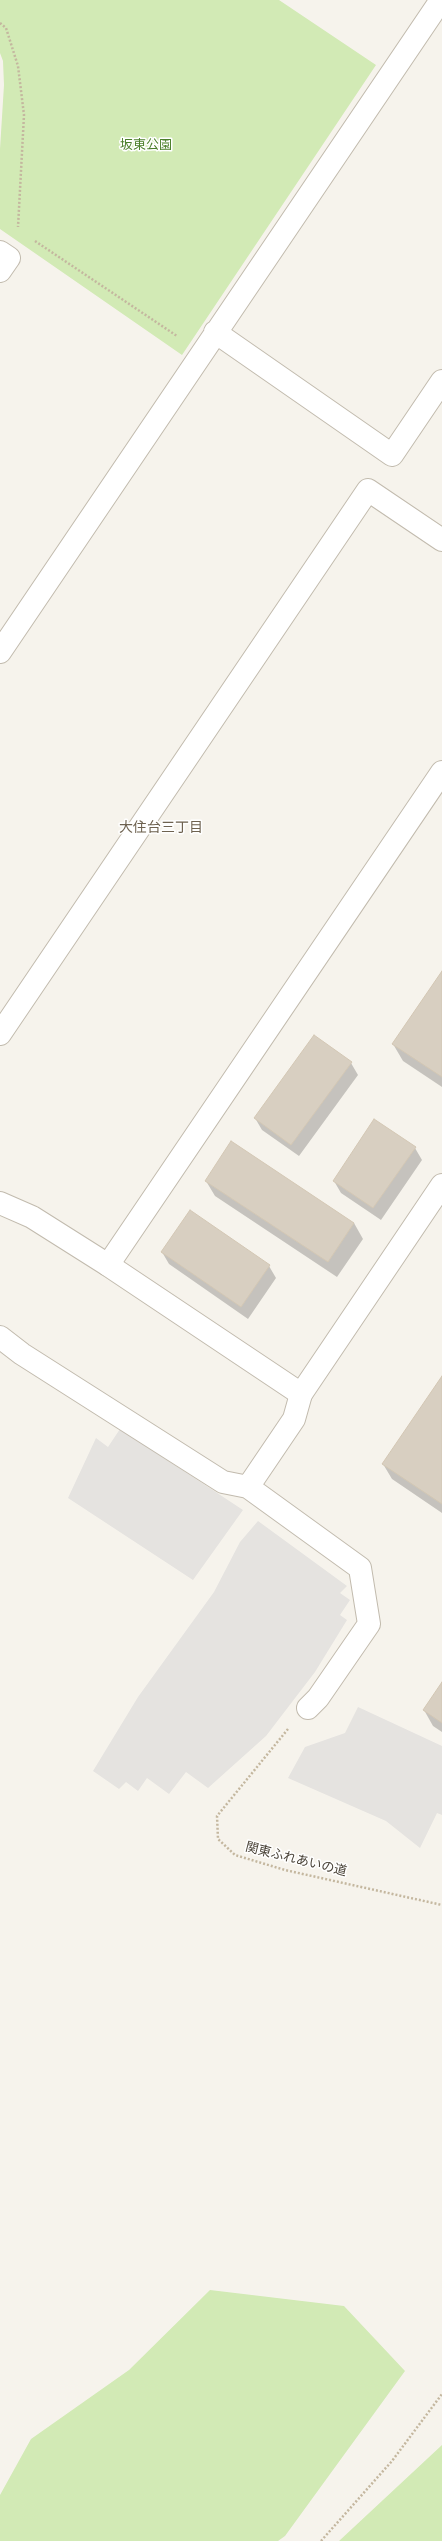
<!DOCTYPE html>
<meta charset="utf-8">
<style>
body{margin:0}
canvas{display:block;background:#f6f3ec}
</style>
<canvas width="442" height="2541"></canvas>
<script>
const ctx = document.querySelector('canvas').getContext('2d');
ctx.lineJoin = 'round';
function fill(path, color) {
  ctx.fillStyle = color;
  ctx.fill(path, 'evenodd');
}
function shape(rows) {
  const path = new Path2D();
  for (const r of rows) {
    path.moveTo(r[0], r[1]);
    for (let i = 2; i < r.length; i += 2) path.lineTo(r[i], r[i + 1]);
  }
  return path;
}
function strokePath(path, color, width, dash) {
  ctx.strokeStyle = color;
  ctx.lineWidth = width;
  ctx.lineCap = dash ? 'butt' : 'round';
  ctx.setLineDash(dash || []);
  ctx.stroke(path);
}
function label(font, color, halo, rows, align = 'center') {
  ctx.font = font + ' "Sofia Sans Condensed","Noto Sans JP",sans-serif';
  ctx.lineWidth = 3;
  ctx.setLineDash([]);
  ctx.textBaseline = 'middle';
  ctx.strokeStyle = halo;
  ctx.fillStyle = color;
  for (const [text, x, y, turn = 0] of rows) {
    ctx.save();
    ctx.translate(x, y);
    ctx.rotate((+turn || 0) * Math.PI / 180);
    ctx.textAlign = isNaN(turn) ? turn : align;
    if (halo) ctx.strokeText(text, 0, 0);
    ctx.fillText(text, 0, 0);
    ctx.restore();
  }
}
const green = shape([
 [0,0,279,0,376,65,182,355,0,229,0,149,4,85,3,61,0,53],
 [210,2290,344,2306,405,2371,285,2536,278,2541,0,2541,0,2495,31,2439,129,2370],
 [442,2445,442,2541,339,2541]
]);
const parking = shape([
 [120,1429,243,1510,193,1580,68,1498,96,1438,108,1447],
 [258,1521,347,1586,340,1593,350,1600,340,1615,347,1620,315,1672,266,1736,208,1788,186,1772,169,1794,147,1778,138,1791,126,1782,119,1789,93,1771,138,1697,214,1592,240,1542],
 [358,1707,442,1746,442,1815,437,1813,420,1848,386,1821,288,1778,305,1747,345,1733]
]);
const shadow = shape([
 [442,972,442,1087,403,1061,393,1044],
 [351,1063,358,1075,299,1156,262,1130,255,1118],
 [415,1148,422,1160,381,1220,341,1193,334,1181],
 [206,1181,354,1223,363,1239,337,1277,215,1196],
 [162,1252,269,1266,276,1278,248,1319,169,1264],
 [442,1377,442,1513,392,1479,383,1464],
 [442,1684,442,1732,433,1726,424,1710]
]);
const building = shape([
 [442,971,442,1077,392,1044,442,971],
 [314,1035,352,1062,291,1145,254,1118,314,1035],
 [374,1119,416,1147,373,1208,333,1181,374,1119],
 [231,1141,354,1223,328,1262,205,1181,231,1141],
 [190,1210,270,1265,241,1307,161,1252,190,1210],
 [442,1376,442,1504,382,1464,442,1376],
 [442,1682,442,1723,423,1710,442,1682]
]);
const path = shape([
 [0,23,6,28,18,66,24,115,18,227],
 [35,241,177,336],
 [288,1729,217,1816,218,1839,235,1855,285,1870,442,1905],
 [321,2541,392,2461,442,2394]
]);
const minor = shape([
 [0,252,9,258,0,271],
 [215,332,392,455,442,381],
 [0,652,441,0],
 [0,1034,368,490,442,540],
 [108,1265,442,772],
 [0,1337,22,1354,223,1482,248,1487,360,1568,369,1624,318,1698,308,1708],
 [248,1487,294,1419,301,1394]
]);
const tertiary = shape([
 [0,1203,32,1217,108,1265,301,1394,442,1185]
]);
const parkNames = [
 ["坂東公園",146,146]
];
const streetNames = [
 ["関東ふれあいの道",296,1860,14]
];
const neighbourhoodNames = [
 ["大住台三丁目",161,828]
];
fill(green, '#d2eab5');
fill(parking, '#e5e3e0');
fill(shadow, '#0003');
fill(building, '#d8cfc1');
strokePath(building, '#d3c7b4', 1);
strokePath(minor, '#c2bbae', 24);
strokePath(tertiary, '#c2bbae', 24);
strokePath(path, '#c4b79f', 2.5, [2, 2]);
strokePath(minor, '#fff', 22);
strokePath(tertiary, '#fff', 22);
label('13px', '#4a7f2a', '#fff', parkNames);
label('13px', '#4b4439', '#fff', streetNames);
label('14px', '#6e6250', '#fff', neighbourhoodNames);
</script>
